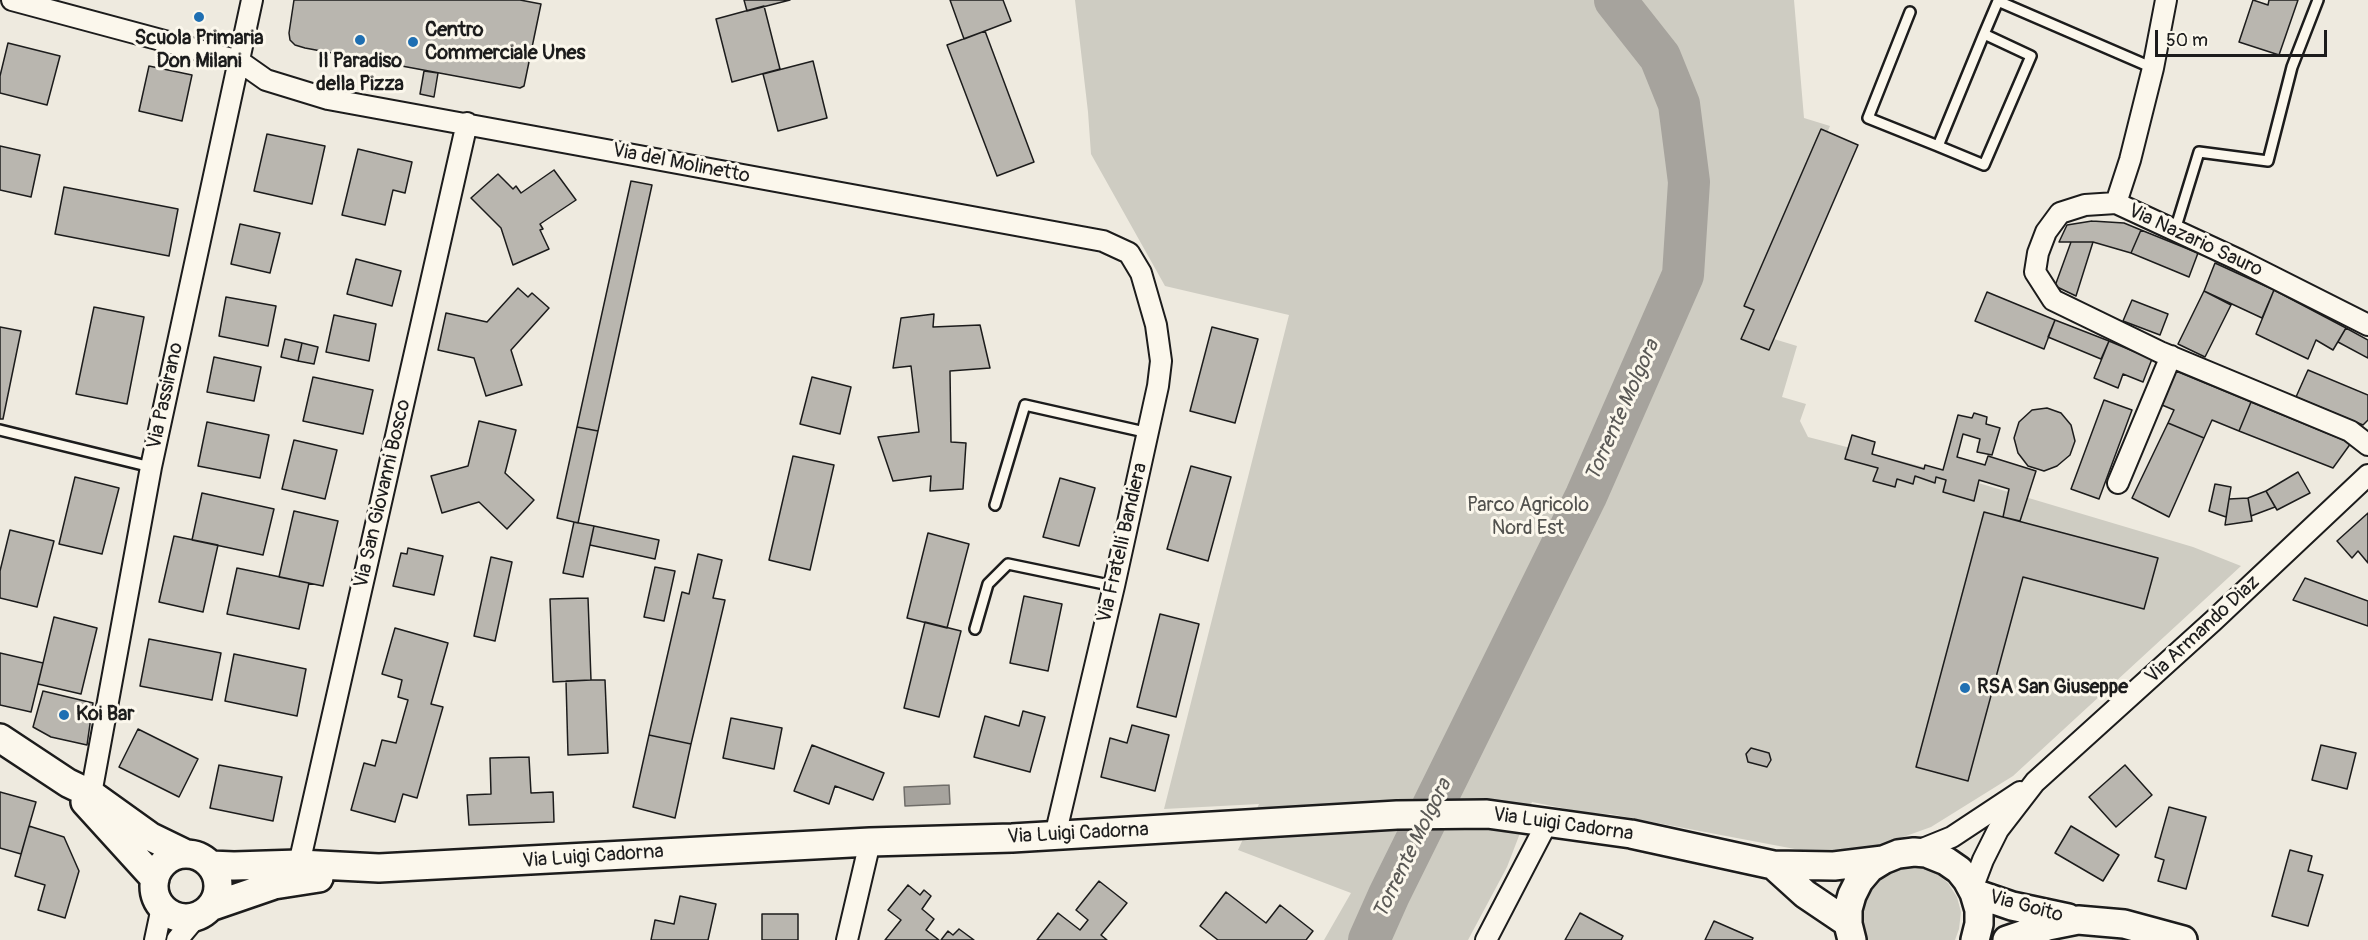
<!DOCTYPE html>
<style>
body{margin:0}
#map{position:relative;width:2368px;height:940px;overflow:hidden;background:#eeeadf;font-family:Pangolin,sans-serif}
canvas{display:block}
.scale{position:absolute;left:2155px;top:30px;width:172px;height:27px;box-sizing:border-box;border:3px solid #1c1c1c;border-top:0;padding-left:8px;font-size:18px;line-height:21px;white-space:nowrap;color:#1c1c1c;-webkit-text-stroke:4px #fbf7ec;paint-order:stroke}
</style>
<div id="map">
<canvas width="2368" height="940"></canvas>
<div class="scale">50 m</div>
</div>
<script>
const ctx = document.querySelector('canvas').getContext('2d');
ctx.lineJoin = 'round';
function fill(path, color) {
  ctx.fillStyle = color;
  ctx.fill(path, 'evenodd');
}
function shape(rows) {
  const path = new Path2D();
  for (const r of rows) {
    if (r.length === 3) {
      path.moveTo(r[0] + r[2], r[1]);
      path.arc(r[0], r[1], r[2], 0, 2 * Math.PI);
      continue;
    }
    path.moveTo(r[0], r[1]);
    for (let i = 2; i < r.length; i += 2) path.lineTo(r[i], r[i + 1]);
  }
  return path;
}
function strokePath(path, color, width, dash) {
  ctx.strokeStyle = color;
  ctx.lineWidth = width;
  ctx.lineCap = dash ? 'butt' : 'round';
  ctx.setLineDash(dash || []);
  ctx.stroke(path);
}
function label(font, color, halo, rows, align = 'center') {
  ctx.font = font + ' Pangolin,sans-serif';
  ctx.lineWidth = 6;
  ctx.setLineDash([]);
  ctx.textBaseline = 'middle';
  ctx.strokeStyle = halo;
  ctx.fillStyle = color;
  for (const [text, x, y, turn = 0] of rows) {
    ctx.save();
    ctx.translate(x, y);
    ctx.rotate((+turn || 0) * Math.PI / 180);
    ctx.textAlign = isNaN(turn) ? turn : align;
    if (halo) ctx.strokeText(text, 0, 0);
    ctx.fillText(text, 0, 0);
    ctx.restore();
  }
}
const green = shape([
 [1075,0,1794,0,1804,118,1830,126,1753,298,1774,339,1797,346,1782,397,1806,404,1800,421,1808,437,1928,468,2193,547,2241,566,2013,776,1931,827,1881,845,1816,853,1610,814,1587,813,1532,802,1507,867,1468,940,1324,940,1351,893,1238,850,1259,804,1164,809,1289,315,1165,286,1091,154,1088,112],
 [1905,866,1921,867,1936,873,1948,883,1957,897,1961,912,1959,929,1955,940,1865,940,1859,925,1860,907,1866,890,1876,878,1890,870]
]);
const water = shape([
 [949,785,950,804,905,806,904,787,949,785]
]);
const river = shape([
 [1369,940,1389,895,1586,496,1683,275,1689,182,1679,104,1660,57,1615,0]
]);
const building = shape([
 [294,0,520,0,541,4,524,86,520,88,305,48,295,45,290,40,289,33,294,0],
 [744,0,790,0,747,11,744,0],
 [950,0,1003,0,1011,21,964,39,950,0],
 [2253,0,2268,5,2269,0,2298,0,2279,55,2239,42,2253,0],
 [764,6,780,69,732,82,716,19,764,6],
 [985,31,1034,162,997,176,947,45,985,31],
 [8,43,60,56,47,105,0,93,0,76,8,43],
 [813,61,827,118,778,131,763,74,813,61],
 [149,66,192,75,182,121,139,111,149,66],
 [424,71,438,73,434,97,420,94,424,71],
 [1821,129,1858,145,1769,350,1741,339,1754,310,1744,306,1821,129],
 [267,134,325,146,312,204,254,191,267,134],
 [0,146,40,155,31,197,0,190,0,146],
 [358,149,412,162,405,193,393,190,385,225,342,215,358,149],
 [554,170,576,200,540,224,543,229,540,230,549,249,513,265,501,228,471,198,498,174,513,189,516,186,521,193,554,170],
 [631,181,652,185,598,431,577,427,631,181],
 [64,187,178,209,169,256,55,234,64,187],
 [2092,221,2124,223,2141,230,2131,253,2093,242,2059,242,2067,225,2092,221],
 [240,224,280,233,270,273,231,264,240,224],
 [2141,230,2198,253,2189,277,2131,253,2141,230],
 [2071,242,2093,242,2076,296,2055,286,2071,242],
 [356,259,401,271,392,306,347,294,356,259],
 [2215,263,2274,290,2262,318,2204,291,2215,263],
 [518,288,528,297,532,293,549,308,511,350,522,385,486,396,474,358,438,350,446,313,487,322,518,288],
 [2274,290,2346,328,2333,350,2316,340,2308,359,2256,334,2274,290],
 [2204,291,2231,305,2205,357,2178,344,2204,291],
 [1987,292,2055,320,2044,349,1975,321,1987,292],
 [226,297,276,306,268,346,219,336,226,297],
 [2132,300,2168,314,2160,335,2123,321,2132,300],
 [94,307,144,317,127,404,76,394,94,307],
 [934,314,933,327,980,325,990,368,950,371,951,442,966,443,963,489,930,491,931,476,893,481,878,437,919,432,911,366,893,368,901,318,934,314],
 [334,315,376,324,369,361,326,352,334,315],
 [2055,320,2109,341,2101,359,2048,337,2055,320],
 [0,327,21,331,3,419,0,419,0,327],
 [1212,327,1258,339,1235,423,1190,411,1212,327],
 [2346,328,2368,340,2368,358,2338,342,2346,328],
 [285,339,302,343,298,361,281,357,285,339],
 [2109,341,2152,359,2143,382,2123,374,2118,388,2094,378,2109,341],
 [302,343,318,347,314,364,298,361,302,343],
 [214,357,261,367,254,401,207,392,214,357],
 [2308,370,2368,395,2368,420,2363,425,2296,397,2308,370],
 [2176,371,2251,402,2239,431,2212,420,2204,438,2168,423,2174,410,2162,405,2176,371],
 [313,377,373,390,363,434,303,421,313,377],
 [812,377,851,387,840,434,800,424,812,377],
 [2104,400,2132,410,2099,499,2071,489,2104,400],
 [2251,402,2351,443,2333,468,2239,431,2251,402],
 [2047,408,2061,413,2071,425,2075,441,2070,455,2057,466,2044,471,2028,466,2018,453,2014,438,2019,422,2032,410,2047,408],
 [1974,413,1987,417,1986,424,2000,428,1992,455,1977,452,1980,439,1963,434,1957,457,1985,465,1988,456,2036,471,2020,521,2003,517,2009,489,1979,480,1974,501,1943,492,1946,480,1936,477,1935,483,1915,476,1913,484,1897,479,1895,487,1873,481,1878,468,1845,459,1852,435,1875,442,1872,454,1924,469,1925,465,1943,470,1958,415,1972,418,1974,413],
 [479,421,516,430,505,473,534,500,507,529,479,502,442,513,431,476,468,466,479,421],
 [207,422,269,435,260,478,198,466,207,422],
 [2168,423,2204,438,2169,517,2132,498,2168,423],
 [577,427,598,431,578,523,557,518,577,427],
 [294,440,337,450,325,499,282,489,294,440],
 [793,456,834,465,810,570,769,560,793,456],
 [1191,466,1231,477,1208,561,1167,549,1191,466],
 [2298,472,2310,493,2277,510,2266,491,2298,472],
 [75,477,119,488,102,554,59,544,75,477],
 [1060,478,1095,488,1079,546,1043,537,1060,478],
 [2215,484,2231,487,2226,517,2209,511,2215,484],
 [2266,491,2275,507,2251,516,2248,498,2266,491],
 [202,493,274,509,263,555,192,540,202,493],
 [2248,498,2252,521,2225,525,2229,499,2248,498],
 [294,511,338,521,323,586,279,577,294,511],
 [1984,512,2158,558,2144,609,2023,577,1968,781,1916,767,1984,512],
 [2368,513,2368,563,2358,551,2352,558,2337,541,2368,513],
 [574,522,594,526,583,577,563,573,574,522],
 [594,526,659,540,655,559,590,545,594,526],
 [10,530,54,541,37,607,0,598,0,571,10,530],
 [928,533,969,544,947,628,907,618,928,533],
 [174,536,218,545,203,612,159,602,174,536],
 [408,548,443,556,434,595,393,586,401,553,407,554,408,548],
 [698,554,722,560,713,598,725,600,691,744,649,735,682,592,689,594,698,554],
 [491,557,512,562,495,641,474,636,491,557],
 [655,567,675,571,664,621,644,617,655,567],
 [237,568,309,583,299,629,227,614,237,568],
 [2305,578,2368,601,2368,626,2293,600,2305,578],
 [1024,596,1062,604,1048,671,1010,663,1024,596],
 [588,598,591,680,553,682,550,599,588,598],
 [1160,614,1199,624,1176,717,1137,707,1160,614],
 [54,617,97,628,81,694,38,684,54,617],
 [925,622,961,631,939,717,904,708,925,622],
 [395,628,448,643,431,704,443,707,417,798,403,794,395,822,351,810,364,763,375,766,382,740,396,743,408,700,398,697,402,680,382,674,395,628],
 [149,639,221,653,212,700,140,686,149,639],
 [0,653,43,663,31,712,0,705,0,653],
 [234,654,306,669,297,716,225,701,234,654],
 [591,680,605,680,608,753,568,755,566,681,591,680],
 [43,691,93,703,87,745,51,737,33,727,43,691],
 [1023,711,1045,717,1030,772,974,757,985,716,1019,726,1023,711],
 [731,718,782,728,774,769,723,758,731,718],
 [1132,725,1169,735,1155,791,1101,777,1110,738,1127,743,1132,725],
 [138,729,198,759,179,797,119,767,138,729],
 [649,735,691,744,675,818,633,807,649,735],
 [812,745,884,773,873,800,835,786,829,804,794,791,812,745],
 [2321,745,2356,753,2347,789,2312,780,2321,745],
 [1751,748,1769,753,1771,760,1767,767,1748,762,1746,754,1751,748],
 [529,757,531,793,553,792,554,822,469,825,467,795,491,794,490,758,529,757],
 [219,765,282,777,273,821,210,808,219,765],
 [2125,765,2152,795,2116,827,2089,797,2125,765],
 [0,792,36,802,21,854,0,848,0,792],
 [2169,807,2206,817,2186,889,2158,881,2164,860,2155,857,2169,807],
 [29,826,64,837,79,871,65,918,38,910,45,885,15,876,29,826],
 [2071,826,2119,855,2103,881,2055,853,2071,826],
 [2290,850,2312,856,2308,871,2323,875,2308,926,2272,916,2290,850],
 [1099,881,1127,903,1101,935,1107,940,1037,940,1058,913,1080,930,1088,920,1076,910,1099,881],
 [908,885,920,895,924,890,931,896,922,909,934,919,926,930,939,940,885,940,901,920,888,910,908,885],
 [1226,892,1266,923,1280,905,1313,931,1306,940,1218,940,1200,926,1226,892],
 [680,896,716,904,708,940,651,940,655,920,674,924,680,896],
 [1580,913,1623,936,1621,940,1565,940,1580,913],
 [762,914,798,914,798,940,762,940,762,914],
 [1714,921,1753,938,1752,940,1705,940,1714,921],
 [959,929,974,940,941,940,948,931,953,935,959,929]
]);
const lane = shape([
 [1910,12,1868,118,1938,146],
 [1984,34,2031,56,1984,165,1938,146,1984,34,1998,1,2153,68],
 [2175,230,2199,152,2268,161,2292,67,2318,0],
 [0,430,151,467],
 [995,505,1025,405,1149,433],
 [975,629,988,584,1008,564,1114,586]
]);
const street = shape([
 [12,0,239,61,266,80,328,99,1103,241,1129,253,1141,273,1156,325,1161,361,1158,386,1114,586,1055,836],
 [2116,203,2130,160,2153,68,2166,0],
 [2368,325,2239,260,2116,203,2085,205,2060,213,2046,232,2038,253,2035,272,2053,300,2160,352,2350,431,2368,445],
 [2118,483,2171,356],
 [91,794,151,467,252,0],
 [1915,852,1952,837,2020,792],
 [299,864,467,123],
 [1972,889,1983,860,1998,830,2035,782,2213,621,2368,475],
 [155,940,162,907],
 [177,940,197,916],
 [847,940,870,842],
 [1486,940,1548,821]
]);
const secondary = shape([
 [0,738,68,783,91,794,151,837,186,854],
 [85,802,155,879],
 [186,886,32],
 [210,865,234,866,299,864,379,868,870,842,1012,838,1397,815,1487,814,1631,834,1773,865,1834,866,1883,860],
 [1773,865,1805,894,1848,923],
 [1974,893,2012,906,2068,918],
 [210,907,274,885,319,878],
 [1852,940,1848,924,1848,909,1852,895,1859,881,1870,868,1883,860,1898,854,1914,852,1926,853,1946,861,1959,870,1967,880,1974,893,1979,910,1979,924,1975,940],
 [2007,940,2048,926,2078,920,2124,924,2183,940]
]);
const markers = [
 [199,17,6,"#1f6fb2"],
 [360,40,6,"#1f6fb2"],
 [413,42,6,"#1f6fb2"],
 [1965,688,6,"#1f6fb2"],
 [64,715,6,"#1f6fb2"]
];
const poiNames = [
 ["Centro",425,31],
 ["Commerciale Unes",425,54],
 ["Scuola Primaria",199,39,"center"],
 ["Don Milani",199,62,"center"],
 ["Il Paradiso",360,62,"center"],
 ["della Pizza",360,85,"center"],
 ["RSA San Giuseppe",1977,688],
 ["Koi Bar",76,715]
];
const streetNames = [
 ["Via del Molinetto",681,164,11],
 ["Via Nazario Sauro",2195,241,25],
 ["Via Passirano",166,396,-78],
 ["Via San Giovanni Bosco",383,494,-77],
 ["Via Fratelli Bandiera",1123,543,-77],
 ["Via Armando Diaz",2203,630,-43],
 ["Via Luigi Cadorna",1563,825,8],
 ["Via Luigi Cadorna",1078,834,-3],
 ["Via Luigi Cadorna",593,857,-4],
 ["Via Goito",2026,907,15]
];
const parkNames = [
 ["Parco Agricolo",1528,506],
 ["Nord Est",1528,529]
];
const waterNames = [
 ["Torrente Molgora",1623,411,-66],
 ["Torrente Molgora",1413,849,-64]
];
fill(green, '#ceccc2');
fill(water, '#a6a39d');
strokePath(water, '#6f6d69', 1.5);
strokePath(river, '#a6a39d', 42);
fill(building, '#b9b6af');
strokePath(building, '#1c1c1c', 1.5);
strokePath(lane, '#1c1c1c', 14);
strokePath(street, '#1c1c1c', 24);
strokePath(secondary, '#1c1c1c', 32);
strokePath(lane, '#fbf7ec', 9);
strokePath(street, '#fbf7ec', 20);
strokePath(secondary, '#fbf7ec', 27);
for (const [x, y, r, color] of markers) {
  const dot = new Path2D();
  dot.arc(x, y, r, 0, 2 * Math.PI);
  ctx.fillStyle = color;
  ctx.fill(dot);
  strokePath(dot, '#fbf7ec', 2);
}
label('bold 20px', '#1c1c1c', '#fbf7ec', poiNames, 'left');
label('20px', '#1c1c1c', '#fbf7ec', streetNames);
label('20px', '#51514e', '#fbf7ec', parkNames);
label('italic 21px', '#5a5956', '#fbf7ec', waterNames);
</script>
